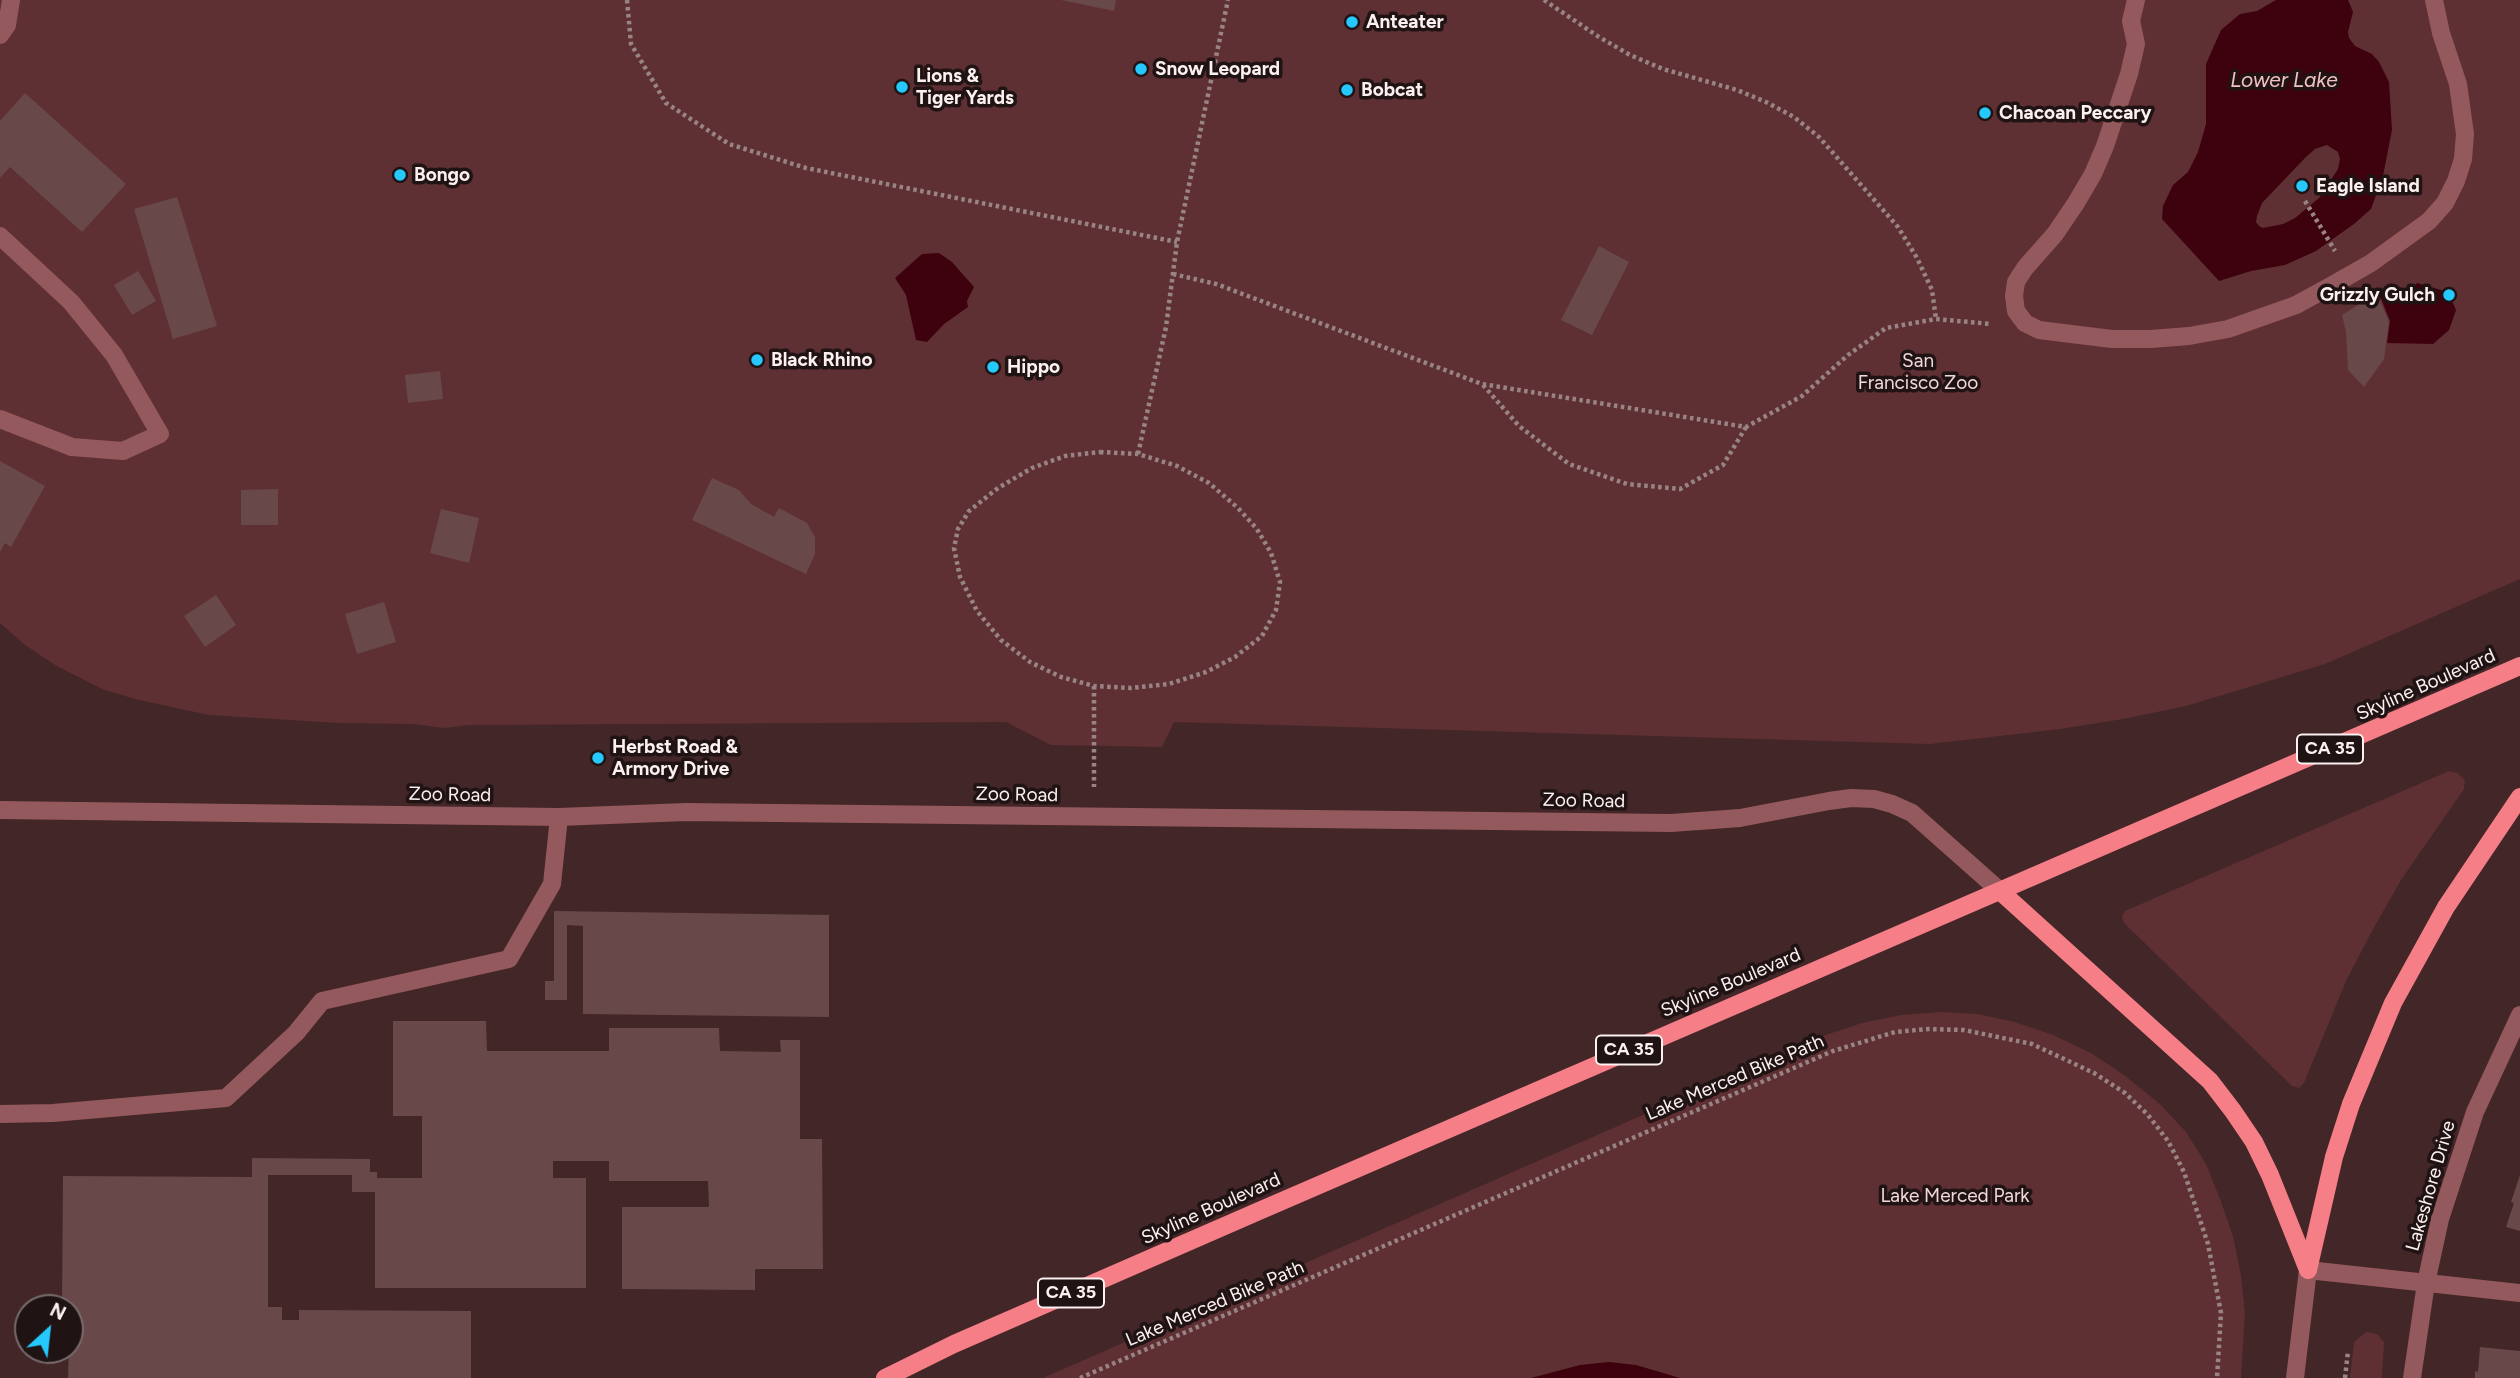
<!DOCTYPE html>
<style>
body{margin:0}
#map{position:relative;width:2520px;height:1378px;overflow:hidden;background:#432627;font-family:Figtree,sans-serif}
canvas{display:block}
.north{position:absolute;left:14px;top:1294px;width:70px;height:70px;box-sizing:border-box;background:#201314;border:2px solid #786b6c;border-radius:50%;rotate:27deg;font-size:19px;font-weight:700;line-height:28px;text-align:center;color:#fcf0f0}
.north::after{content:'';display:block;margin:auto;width:24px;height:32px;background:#25c9fe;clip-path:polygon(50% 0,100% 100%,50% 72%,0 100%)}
</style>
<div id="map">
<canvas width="2520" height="1378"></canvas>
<div class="north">N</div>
</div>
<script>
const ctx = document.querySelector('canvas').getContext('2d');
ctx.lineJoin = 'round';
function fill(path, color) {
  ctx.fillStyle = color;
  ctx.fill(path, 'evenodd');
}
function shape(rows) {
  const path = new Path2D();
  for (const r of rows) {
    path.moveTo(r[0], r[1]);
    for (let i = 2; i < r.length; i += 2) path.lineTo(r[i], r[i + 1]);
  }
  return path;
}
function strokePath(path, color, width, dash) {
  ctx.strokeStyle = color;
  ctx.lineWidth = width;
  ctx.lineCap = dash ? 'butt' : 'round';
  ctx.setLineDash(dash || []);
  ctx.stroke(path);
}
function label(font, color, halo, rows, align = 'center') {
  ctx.font = font + ' Figtree,sans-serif';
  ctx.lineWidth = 7;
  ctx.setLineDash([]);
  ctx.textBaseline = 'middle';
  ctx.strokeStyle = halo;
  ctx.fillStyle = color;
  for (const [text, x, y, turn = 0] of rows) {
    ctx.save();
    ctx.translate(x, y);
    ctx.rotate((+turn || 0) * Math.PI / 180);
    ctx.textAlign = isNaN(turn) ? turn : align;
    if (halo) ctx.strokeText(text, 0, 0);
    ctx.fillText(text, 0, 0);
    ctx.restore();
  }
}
const green = shape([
 [0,0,2520,0,2520,579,2325,664,2186,706,2123,719,2060,729,1930,744,1174,722,1162,747,1051,745,1006,722,469,725,444,728,414,724,338,723,209,715,135,699,102,689,55,665,25,645,0,623],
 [2449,771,2457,773,2465,780,2464,789,2401,880,2372,931,2346,981,2304,1083,2299,1088,2292,1086,2124,923,2122,917,2125,911],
 [1941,1012,1977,1014,2015,1022,2053,1035,2091,1053,2124,1075,2160,1104,2186,1132,2206,1164,2220,1199,2233,1236,2241,1276,2245,1313,2241,1378,1043,1378,1823,1036,1862,1023,1901,1015],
 [2366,1332,2377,1334,2384,1342,2382,1378,2350,1378,2354,1342]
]);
const water = shape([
 [2276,0,2348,0,2353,12,2348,32,2349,38,2355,46,2372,54,2379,62,2389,82,2392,130,2383,176,2371,209,2354,224,2316,251,2285,265,2251,271,2219,281,2162,219,2163,206,2173,185,2188,172,2198,152,2206,124,2206,64,2221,30,2240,14,2257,11],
 [2327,145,2338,152,2340,159,2338,169,2319,198,2295,218,2283,224,2263,228,2259,226,2256,222,2257,216,2262,203,2305,158,2315,149],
 [939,253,952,262,974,287,967,301,968,307,944,324,927,342,916,340,906,295,895,278,922,254],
 [2417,283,2448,292,2456,310,2449,330,2433,344,2387,343,2390,321,2380,296,2391,286,2409,291],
 [1609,1362,1636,1365,1680,1378,1531,1378,1580,1365]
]);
const building = shape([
 [1061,0,1116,0,1114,11],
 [25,93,126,184,82,232,10,167,0,178,0,121],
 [177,197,217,326,173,339,134,209],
 [1599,246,1629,262,1592,335,1561,320],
 [138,271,156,301,132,315,114,285],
 [2377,293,2389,322,2386,344,2384,359,2364,387,2348,370,2346,332,2342,315],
 [440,371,443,399,408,403,405,375],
 [0,461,45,486,11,547,5,543,0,552],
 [712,478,739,490,751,504,774,517,779,508,807,523,815,537,815,554,806,574,692,520],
 [278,489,278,525,241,525,241,490],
 [441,509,479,518,469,563,430,553],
 [216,595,236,625,205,647,184,616],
 [384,602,396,642,357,654,345,614],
 [554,911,829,915,829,1017,583,1014,583,926,567,925,567,1000,545,1000,545,981,554,981],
 [393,1021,486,1021,487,1051,609,1051,609,1028,719,1028,720,1051,781,1052,780,1040,800,1040,800,1139,822,1139,823,1269,755,1269,755,1290,622,1289,622,1207,709,1207,708,1181,609,1181,609,1161,553,1161,553,1178,586,1178,586,1288,375,1288,375,1192,352,1192,352,1175,268,1175,268,1307,282,1307,282,1320,299,1320,299,1310,471,1311,471,1378,68,1378,70,1308,62,1308,63,1176,252,1177,252,1158,370,1159,370,1172,377,1172,377,1178,422,1178,422,1116,393,1116],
 [2520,1175,2520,1231,2506,1227,2514,1203,2511,1202],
 [2480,1347,2520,1351,2520,1378,2475,1378,2475,1371,2478,1372]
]);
const path = shape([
 [627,0,631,44,666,103,729,144,806,168,1177,242],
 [1544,0,1599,37,1630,55,1663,69,1737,90,1766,102,1794,117,1819,137,1898,227,1917,258,1932,290,1936,319],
 [2305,201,2335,251],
 [1173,274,1216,284,1482,384,1746,427,1802,396,1848,355,1886,328,1936,319,1991,324],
 [1483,385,1519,426,1569,464,1627,484,1680,489,1723,465,1746,427],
 [1100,452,1138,454,1177,466,1209,483,1238,508,1257,529,1271,553,1280,582,1276,610,1262,636,1235,657,1206,672,1169,684,1131,688,1094,686,1061,677,1030,662,1001,640,977,611,960,577,954,548,958,529,969,511,998,488,1032,468,1065,456,1100,452],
 [1138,454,1166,327,1177,242,1228,0],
 [1094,686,1094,787],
 [1080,1378,1833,1051,1895,1032,1928,1029,1964,1030,2032,1044,2094,1073,2125,1093,2148,1115,2168,1141,2184,1172,2208,1244,2221,1313,2217,1378],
 [2345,1378,2348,1351]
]);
const service = shape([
 [2136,0,2131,21,2136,44,2129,74,2105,146,2093,174,2076,203,2055,234,2025,268,2016,282,2014,296,2016,311,2025,323,2039,330,2112,339,2151,339,2189,336,2228,329,2296,305,2329,287,2371,263,2429,221,2445,203,2456,181,2463,159,2465,134,2458,84,2441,33,2434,0],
 [0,35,7,25,11,0],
 [0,236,71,302,114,355,160,434,123,451,72,447,0,419],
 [0,1114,53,1113,226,1098,296,1033,322,1001,509,959,552,884,559,817]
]);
const minor = shape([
 [0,810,559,817,686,812,1671,823,1740,818,1829,801,1851,798,1874,799,1892,804,1912,813,2000,891],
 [2308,1270,2520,1293],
 [2412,1378,2426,1283,2440,1219,2475,1112,2520,1015]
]);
const tertiary = shape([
 [2295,1378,2308,1270]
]);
const primary = shape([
 [2000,891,2210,1081,2233,1111,2254,1142,2270,1175,2308,1270],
 [2308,1270,2334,1157,2351,1104,2393,1003,2446,907,2520,797],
 [885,1378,954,1344,1259,1211,2520,666]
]);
const markers = [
 [1352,22,7,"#25c9fe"],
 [1141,69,7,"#25c9fe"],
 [902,87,7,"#25c9fe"],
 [1347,90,7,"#25c9fe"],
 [1985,113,7,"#25c9fe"],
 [400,175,7,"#25c9fe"],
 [2302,186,7,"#25c9fe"],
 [2449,295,7,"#25c9fe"],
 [757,360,7,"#25c9fe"],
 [993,367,7,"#25c9fe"],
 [598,758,7,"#25c9fe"]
];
const shields = [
 [2330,749,66],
 [1629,1050,66],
 [1071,1293,66]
];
const shieldNames = [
 ["CA 35",2330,749],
 ["CA 35",1629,1050],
 ["CA 35",1071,1293]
];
const poiNames = [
 ["Anteater",1366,22],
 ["Snow Leopard",1155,69],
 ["Lions &",916,76],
 ["Tiger Yards",916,98],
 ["Bobcat",1361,90],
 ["Chacoan Peccary",1999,113],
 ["Bongo",414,175],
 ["Eagle Island",2316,186],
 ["Grizzly Gulch",2435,295,"right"],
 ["Black Rhino",771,360],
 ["Hippo",1007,367],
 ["Herbst Road &",612,747],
 ["Armory Drive",612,769]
];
const parkNames = [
 ["San",1918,361],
 ["Francisco Zoo",1918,383],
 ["Lake Merced Park",1955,1196]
];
const streetNames = [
 ["Skyline Boulevard",2426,685,-24],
 ["Zoo Road",450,795,1],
 ["Zoo Road",1017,795,1],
 ["Zoo Road",1584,801,1],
 ["Skyline Boulevard",1731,983,-23],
 ["Lake Merced Bike Path",1735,1078,-23],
 ["Lakeshore Drive",2431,1186,-74],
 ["Skyline Boulevard",1211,1209,-24],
 ["Lake Merced Bike Path",1215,1304,-23]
];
const waterNames = [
 ["Lower Lake",2284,81]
];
fill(green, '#5f3033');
fill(water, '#3d020d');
fill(building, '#684849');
strokePath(path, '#998485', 4.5, [3.5, 3.5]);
strokePath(service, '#94595c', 18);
strokePath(minor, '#94595c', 18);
strokePath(tertiary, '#94595c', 18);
strokePath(primary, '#f67e87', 18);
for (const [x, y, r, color] of markers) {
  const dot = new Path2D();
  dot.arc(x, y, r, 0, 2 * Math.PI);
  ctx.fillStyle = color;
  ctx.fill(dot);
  strokePath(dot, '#201314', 2.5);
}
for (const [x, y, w] of shields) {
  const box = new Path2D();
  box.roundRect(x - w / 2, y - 14.5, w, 29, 5);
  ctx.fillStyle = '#201314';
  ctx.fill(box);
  strokePath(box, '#fcf0f0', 2);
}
label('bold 18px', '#fcf0f0', null, shieldNames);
label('bold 19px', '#fcf0f0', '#201314', poiNames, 'left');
label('19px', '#f2d9d9', '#201314', parkNames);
label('19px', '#fcf0f0', '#201314', streetNames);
label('italic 21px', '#f2c0c1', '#201314', waterNames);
</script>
